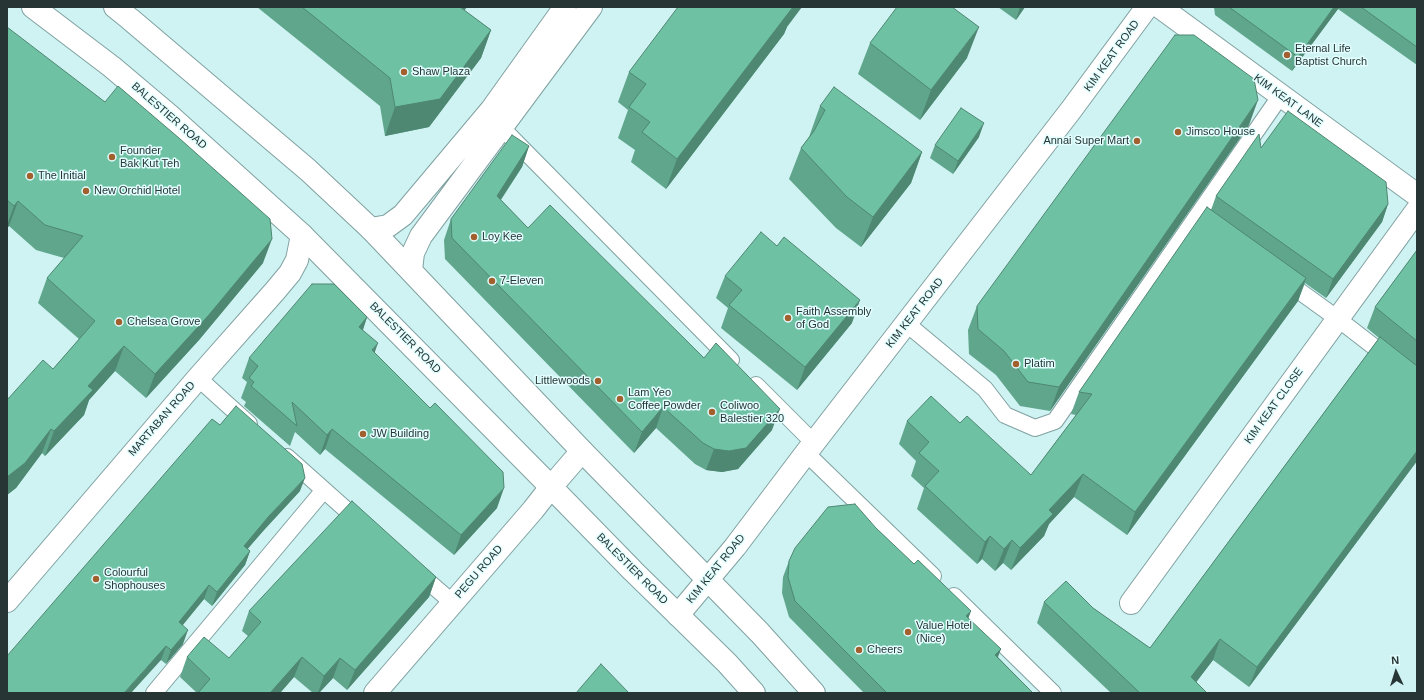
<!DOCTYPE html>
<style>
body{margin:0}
#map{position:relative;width:1424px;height:700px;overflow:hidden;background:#cff2f2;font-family:Arial,sans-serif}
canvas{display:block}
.frame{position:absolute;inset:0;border:8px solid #273535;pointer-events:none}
.north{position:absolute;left:1376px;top:652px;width:40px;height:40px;-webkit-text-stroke:3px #e2fefe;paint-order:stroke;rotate:356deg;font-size:11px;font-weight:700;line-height:16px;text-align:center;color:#273535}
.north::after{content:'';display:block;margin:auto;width:14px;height:18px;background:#273535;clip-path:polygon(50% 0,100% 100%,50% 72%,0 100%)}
</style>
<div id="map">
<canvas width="1424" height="700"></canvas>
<div class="frame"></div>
<div class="north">N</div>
</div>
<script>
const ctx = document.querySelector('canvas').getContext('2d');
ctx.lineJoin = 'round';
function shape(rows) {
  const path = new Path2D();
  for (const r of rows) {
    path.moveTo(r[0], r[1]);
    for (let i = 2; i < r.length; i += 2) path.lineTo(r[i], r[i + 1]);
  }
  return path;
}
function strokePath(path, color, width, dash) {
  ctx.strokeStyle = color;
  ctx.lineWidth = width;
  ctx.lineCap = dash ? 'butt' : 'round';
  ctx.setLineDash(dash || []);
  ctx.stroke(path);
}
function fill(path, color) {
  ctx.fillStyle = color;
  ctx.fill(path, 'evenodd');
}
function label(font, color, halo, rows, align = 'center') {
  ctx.font = font + ' Arial,sans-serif';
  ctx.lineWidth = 3;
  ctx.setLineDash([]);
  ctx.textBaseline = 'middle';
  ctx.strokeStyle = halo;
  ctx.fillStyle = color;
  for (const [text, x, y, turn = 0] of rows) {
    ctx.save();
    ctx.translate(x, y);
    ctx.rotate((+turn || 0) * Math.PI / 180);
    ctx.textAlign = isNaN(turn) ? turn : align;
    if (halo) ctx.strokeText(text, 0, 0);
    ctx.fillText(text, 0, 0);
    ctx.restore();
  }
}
const lane = shape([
 [502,128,731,360],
 [1284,280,1338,319,1417,380],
 [907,324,985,389,1005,415,1035,428,1055,421,1281,95],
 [198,378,249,424],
 [756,385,814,443],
 [806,453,933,576],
 [287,457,361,523],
 [416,571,453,603],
 [954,596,1053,693],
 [154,693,324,490]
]);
const street = shape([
 [1160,7,1417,195],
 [371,229,388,226,403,215,492,109,565,7],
 [411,270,413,253,421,236,591,7],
 [7,601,198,378,275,291,290,273,297,260,302,235],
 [1131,603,1417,210],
 [375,693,533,510,551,487,582,451]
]);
const secondary = shape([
 [678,615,735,547,806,453,1071,110,1147,7]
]);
const primary = shape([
 [33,7,112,67,170,116,302,235,551,487,633,571,727,663,754,693],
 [115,7,130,19,308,170,371,229,582,451,760,633,814,693]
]);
const wall = shape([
 [257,7,467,7,464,10,491,30,481,58,429,127,385,136,380,106],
 [998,7,1025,7,1016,20],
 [1214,7,1417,7,1417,65,1338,9,1292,71,1215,15],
 [7,27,263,263,199,340,146,398,115,371,89,400,84,415,45,456,42,453,16,488,7,495,7,400,53,369,79,339,38,303,47,278,64,258,36,250,9,226,7,228],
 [787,27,784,34,666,189,631,162,635,150,618,138,628,110,618,102,629,72],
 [870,43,967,58,920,120,858,74],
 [820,106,922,152,911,183,861,247,836,228,789,179,801,148,809,137],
 [1249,125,1050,411,1020,406,996,375,969,354,968,330,977,306],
 [979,137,953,174,930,158,935,145],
 [529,146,522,167,501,200,528,228,772,430,738,469,722,472,706,470,695,464,656,428,634,453,445,259,444,240,451,219],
 [1261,148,1388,204,1382,222,1326,298,1305,283,1298,301,1127,535,1074,497,1049,524,1044,536,1011,570,1003,563,995,571,982,559,977,564,917,509,924,488,911,476,916,461,899,444,907,421,960,423,1031,475,1076,415,1071,414,1079,392,1211,210,1216,196],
 [1417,250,1417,461,1249,687,1213,660,1196,682,1207,693,1111,693,1037,623,1044,602,1093,608,1150,648,1379,338,1367,328,1375,307],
 [725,276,852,323,797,390,721,328,728,308,716,298],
 [367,317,363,330,375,353,497,508,454,555,325,449,320,455,295,432,290,446,244,406,246,402,241,398,247,382,242,378,249,358],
 [300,491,264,530,247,549,250,551,245,565,212,606,204,599,182,625,183,644,166,664,161,660,7,693],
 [876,528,968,618,998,657,1033,693,864,693,789,617,782,593,783,577,789,561],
 [436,577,429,597,347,690,333,678,319,693,313,693,294,677,280,693,197,693,180,677,187,657,229,658,248,636,242,631,249,611]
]);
const shadedWall = shape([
 [457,7,467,7,447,34],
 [792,7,802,7,787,27,784,34,666,189,677,159],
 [1020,7,1025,7,1016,20],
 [1334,7,1339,7,1338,9,1292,71,1298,57],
 [979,27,967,58,920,120,931,90],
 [491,30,481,58,429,127,385,136,395,107],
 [1258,100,1249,125,1050,411,1059,387],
 [984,123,979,137,953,174,958,161],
 [529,146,522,167,489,217,497,196],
 [922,152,911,183,861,247,873,217],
 [18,201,9,226,7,228,7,225,14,206],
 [1388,204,1382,222,1326,298,1333,279],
 [272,239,263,263,199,340,146,398,155,374],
 [1306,278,1298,301,1127,535,1135,512],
 [860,300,852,323,797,390,805,367],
 [367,317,360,338,359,327],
 [378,343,371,363,372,350],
 [124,346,115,371,89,400,84,415,45,456,54,431,88,386],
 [663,407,656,428,634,453,642,432],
 [780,409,772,430,738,469,722,472,706,470,714,449],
 [51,429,42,453,16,488,7,495,7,477],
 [332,429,325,449,320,455,327,435],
 [1417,451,1417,461,1249,687,1257,667],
 [1083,474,1074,497,1049,524,1044,536,1011,570,1020,548,1049,510],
 [305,478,300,491,264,530,239,559,244,546,269,516],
 [504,488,497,508,454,555,461,535],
 [990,536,982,559,977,564,985,542],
 [1012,540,1003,563,995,571,1004,549],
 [250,551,245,565,212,606,217,592],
 [436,577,429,597,347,690,355,670],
 [209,585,204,599,174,636,179,622],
 [971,611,965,628,966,616],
 [188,630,183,644,166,664,171,650],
 [1220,639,1213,660,1188,693,1191,677],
 [166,646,161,660,131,693,124,693],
 [1001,649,995,665,995,655],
 [302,657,294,677,280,693,270,693],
 [340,658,333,678,319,693,318,693,324,676]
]);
const building = shape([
 [302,7,460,7,491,30,440,99,395,107,390,78,302,7],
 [678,7,793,7,677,159,642,132,650,122,629,107,646,84,629,72,678,7],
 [897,7,952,7,979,27,931,90,870,43,897,7],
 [1229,7,1334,7,1298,57,1229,7],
 [1361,7,1417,7,1417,47,1361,7],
 [7,27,105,102,118,86,179,138,270,219,272,239,208,316,155,374,124,346,88,386,93,390,54,431,51,429,25,463,7,477,7,400,43,360,53,369,95,321,47,278,83,236,45,225,18,201,14,206,7,200,7,27],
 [1175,35,1194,35,1254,79,1258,100,1059,387,1028,382,1004,351,978,329,977,306,1175,35],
 [834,87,922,152,873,217,847,197,801,148,814,131,825,110,820,106,834,87],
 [961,108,984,123,958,161,935,145,961,108],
 [1288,111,1386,182,1388,204,1333,279,1216,196,1259,134,1261,148,1288,111],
 [512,135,529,146,497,196,528,228,550,205,704,358,716,343,780,409,746,448,729,451,714,449,703,443,663,407,642,432,452,238,451,219,512,135],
 [1207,207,1306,278,1135,512,1083,474,1049,510,1053,514,1020,548,1012,540,1004,549,990,536,985,542,925,486,939,471,919,453,929,442,907,421,931,396,960,423,967,416,1031,475,1092,394,1079,392,1207,207],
 [761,232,777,246,784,237,860,300,805,367,729,305,742,290,725,276,761,232],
 [1417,250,1417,341,1375,307,1417,250],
 [312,284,334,284,367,317,359,327,378,343,372,350,430,408,435,403,503,472,504,488,461,535,332,429,327,435,292,402,297,426,251,386,254,382,249,378,258,366,249,358,312,284],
 [1380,337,1417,366,1417,451,1257,667,1220,639,1191,677,1207,693,1140,693,1044,602,1066,581,1093,608,1150,648,1380,337],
 [236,406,302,464,305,478,269,516,244,546,250,551,217,592,209,585,179,622,188,630,171,650,166,646,124,693,7,693,7,656,212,419,220,425,236,406],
 [352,501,436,577,355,670,340,658,324,676,302,657,270,693,198,693,210,679,187,657,204,637,229,658,261,622,249,611,352,501],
 [855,504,876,528,914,564,918,560,971,611,966,616,1001,649,995,655,1033,693,887,693,795,601,788,577,789,561,795,548,828,507,855,504],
 [601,664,629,693,576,693,601,664]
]);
const markers = [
 [1287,55,4,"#a3602f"],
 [404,72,4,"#a3602f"],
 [1178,132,4,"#a3602f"],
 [1137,141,4,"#a3602f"],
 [112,157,4,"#a3602f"],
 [30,176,4,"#a3602f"],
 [86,191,4,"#a3602f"],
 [474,237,4,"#a3602f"],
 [492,281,4,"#a3602f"],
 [788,318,4,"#a3602f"],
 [119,322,4,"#a3602f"],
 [1016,364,4,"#a3602f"],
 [598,381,4,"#a3602f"],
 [620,399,4,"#a3602f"],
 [712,412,4,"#a3602f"],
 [363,434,4,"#a3602f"],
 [96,579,4,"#a3602f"],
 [908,632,4,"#a3602f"],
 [859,650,4,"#a3602f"]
];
const poiNames = [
 ["Eternal Life",1295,49],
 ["Baptist Church",1295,62],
 ["Shaw Plaza",412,72],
 ["Jimsco House",1186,132],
 ["Annai Super Mart",1129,141,"right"],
 ["Founder",120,151],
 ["Bak Kut Teh",120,164],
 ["The Initial",38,176],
 ["New Orchid Hotel",94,191],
 ["Loy Kee",482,237],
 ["7-Eleven",500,281],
 ["Faith Assembly",796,312],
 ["of God",796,325],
 ["Chelsea Grove",127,322],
 ["Platim",1024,364],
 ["Littlewoods",590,381,"right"],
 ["Lam Yeo",628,393],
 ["Coffee Powder",628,406],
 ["Coliwoo",720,406],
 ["Balestier 320",720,419],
 ["JW Building",371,434],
 ["Colourful",104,573],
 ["Shophouses",104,586],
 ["Value Hotel",916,626],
 ["(Nice)",916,639],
 ["Cheers",867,650]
];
const streetNames = [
 ["KIM KEAT ROAD",1112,56,-54],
 ["KIM KEAT LANE",1288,101,36],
 ["BALESTIER ROAD",169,116,41],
 ["KIM KEAT ROAD",915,313,-52],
 ["BALESTIER ROAD",405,338,45],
 ["KIM KEAT CLOSE",1274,406,-54],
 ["MARTABAN ROAD",162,419,-49],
 ["BALESTIER ROAD",632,569,45],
 ["KIM KEAT ROAD",716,569,-51],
 ["PEGU ROAD",479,572,-49]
];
strokePath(lane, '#80a1a1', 18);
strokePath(street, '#80a1a1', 24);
strokePath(secondary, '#80a1a1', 24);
strokePath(primary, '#80a1a1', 24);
strokePath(lane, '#fff', 16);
strokePath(street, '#fff', 22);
strokePath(secondary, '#fff', 22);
strokePath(primary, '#fff', 22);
fill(wall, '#5fa68c');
fill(shadedWall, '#4e8772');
fill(building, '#6fc1a3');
strokePath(building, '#4e8772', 1);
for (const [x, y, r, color] of markers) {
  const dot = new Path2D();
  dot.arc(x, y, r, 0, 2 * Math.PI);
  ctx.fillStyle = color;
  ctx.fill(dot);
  strokePath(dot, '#e2fefe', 1.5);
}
label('11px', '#273535', '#e2fefe', poiNames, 'left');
label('11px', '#273535', '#e2fefe', streetNames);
</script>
